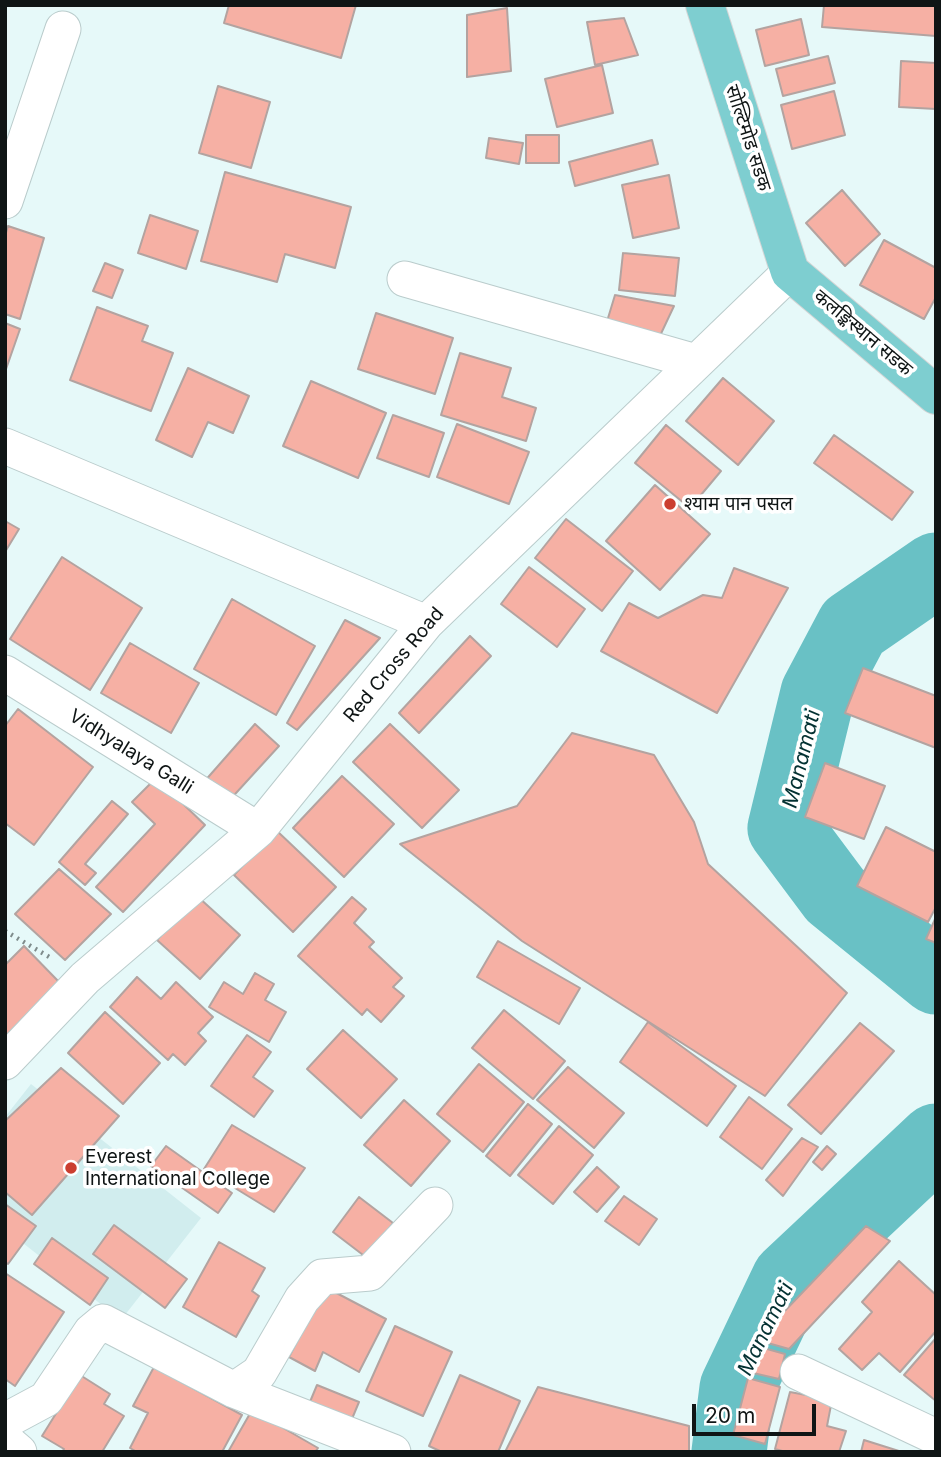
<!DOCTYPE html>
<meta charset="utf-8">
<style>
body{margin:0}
#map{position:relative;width:941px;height:1457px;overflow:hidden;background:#e6f9f9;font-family:Inter,sans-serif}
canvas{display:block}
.frame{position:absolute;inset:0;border:7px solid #0f1515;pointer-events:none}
.scale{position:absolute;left:692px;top:1404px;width:124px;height:32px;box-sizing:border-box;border:4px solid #0f1515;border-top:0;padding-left:9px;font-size:21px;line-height:24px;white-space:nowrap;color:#0f1515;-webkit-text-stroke:5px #fff;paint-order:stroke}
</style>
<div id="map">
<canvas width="941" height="1457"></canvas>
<div class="frame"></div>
<div class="scale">20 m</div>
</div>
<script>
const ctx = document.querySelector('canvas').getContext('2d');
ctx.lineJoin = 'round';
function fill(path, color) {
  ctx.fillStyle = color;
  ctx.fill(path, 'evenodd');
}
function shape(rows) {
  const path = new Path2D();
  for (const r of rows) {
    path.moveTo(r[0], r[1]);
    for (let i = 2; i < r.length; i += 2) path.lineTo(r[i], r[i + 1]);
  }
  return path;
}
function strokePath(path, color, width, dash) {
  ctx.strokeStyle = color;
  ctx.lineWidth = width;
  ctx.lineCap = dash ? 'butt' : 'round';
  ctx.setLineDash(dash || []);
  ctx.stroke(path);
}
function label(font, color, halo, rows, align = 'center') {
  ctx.font = font + ' Inter,"Noto Sans Devanagari",sans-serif';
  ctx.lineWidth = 7;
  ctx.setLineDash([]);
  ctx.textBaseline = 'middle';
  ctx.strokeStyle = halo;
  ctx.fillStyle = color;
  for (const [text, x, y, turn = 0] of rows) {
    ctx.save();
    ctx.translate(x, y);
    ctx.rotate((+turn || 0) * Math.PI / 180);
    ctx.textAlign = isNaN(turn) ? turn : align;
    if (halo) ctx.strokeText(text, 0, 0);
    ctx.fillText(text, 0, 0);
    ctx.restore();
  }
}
const built = shape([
 [31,1084,201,1218,121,1320,5,1229,5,1117]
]);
const river = shape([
 [936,570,853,627,818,693,785,828,835,895,936,977],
 [729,1452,737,1388,789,1279,936,1141]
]);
const building = shape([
 [229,5,356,5,341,58,224,23,229,5],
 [824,5,936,5,936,36,822,27,824,5],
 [507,8,511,71,467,77,467,15,507,8],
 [624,18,638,55,595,65,587,22,624,18],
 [801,19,809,55,765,66,756,30,801,19],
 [828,56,835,83,783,96,776,69,828,56],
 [901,61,936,63,936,109,899,107,901,61],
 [602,65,613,113,557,127,545,79,602,65],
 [218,86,270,102,251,168,199,153,218,86],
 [834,91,845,135,792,149,781,105,834,91],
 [526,135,559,135,559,163,526,163,526,135],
 [489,138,523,143,519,164,486,158,489,138],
 [652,140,658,164,575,186,569,162,652,140],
 [225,172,351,207,335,268,285,254,277,282,201,261,225,172],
 [669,175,679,228,633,238,622,185,669,175],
 [842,190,880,234,845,266,806,223,842,190],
 [150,215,198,231,186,269,138,253,150,215],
 [8,226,44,238,20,319,5,314,5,236,8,226],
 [884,240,936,268,936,297,924,319,860,285,884,240],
 [623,253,679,258,675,296,619,290,623,253],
 [105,263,123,270,112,298,93,291,105,263],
 [615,295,674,306,658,340,605,328,615,295],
 [97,307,148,326,142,341,173,353,151,411,70,380,97,307],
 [376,313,453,338,435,394,358,369,376,313],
 [5,323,20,329,5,372,5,323],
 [460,353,511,368,502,397,536,408,526,441,441,415,460,353],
 [188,368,249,396,233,433,208,422,192,457,156,440,188,368],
 [723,378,774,421,738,465,686,421,723,378],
 [311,381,386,413,358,478,283,446,311,381],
 [393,415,444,433,429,477,377,458,393,415],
 [457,424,529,452,509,504,437,477,457,424],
 [666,425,721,471,690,508,635,463,666,425],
 [834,435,913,492,892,520,814,463,834,435],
 [655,485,710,534,660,590,606,541,655,485],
 [566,519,633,571,602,611,535,558,566,519],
 [5,521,19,529,5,552,5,521],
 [62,557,142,608,90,690,10,639,62,557],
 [529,567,585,609,557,647,501,604,529,567],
 [734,568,788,588,717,713,601,651,629,603,658,618,703,595,722,598,734,568],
 [232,599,315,646,276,715,194,669,232,599],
 [345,620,380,638,297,730,287,723,345,620],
 [470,636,491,656,419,733,399,713,470,636],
 [130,643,199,683,171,733,101,693,130,643],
 [863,668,936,696,936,748,845,713,863,668],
 [18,709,93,767,34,845,5,823,5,726,18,709],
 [255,724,279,746,226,804,203,783,255,724],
 [390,724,459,790,422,828,353,762,390,724],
 [572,733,654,755,694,822,708,864,847,993,765,1096,522,941,400,844,517,806,572,733],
 [825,763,885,786,864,839,805,817,825,763],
 [342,776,394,824,344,877,293,828,342,776],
 [156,778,205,825,123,912,96,887,155,824,132,802,156,778],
 [112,801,128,814,85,864,96,873,85,885,59,862,112,801],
 [886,827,936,852,936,907,928,922,857,886,886,827],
 [276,830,336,887,293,932,234,875,276,830],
 [59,869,111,914,65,960,15,914,59,869],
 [197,896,240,935,200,979,157,940,197,896],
 [352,897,366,909,354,923,374,942,369,947,402,978,393,987,404,996,381,1022,367,1009,362,1015,298,956,352,897],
 [936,917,936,943,926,939,936,917],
 [498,941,580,988,559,1024,477,977,498,941],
 [24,946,60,983,5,1037,5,965,24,946],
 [255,973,274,984,265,1000,286,1012,269,1042,209,1007,224,982,243,994,255,973],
 [137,977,161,999,176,982,213,1017,198,1033,206,1041,185,1065,173,1054,168,1060,110,1007,137,977],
 [504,1010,565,1061,533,1099,472,1048,504,1010],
 [105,1012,160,1063,123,1104,68,1053,105,1012],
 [648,1022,736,1086,707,1126,620,1062,648,1022],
 [860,1023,894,1051,821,1134,788,1105,860,1023],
 [343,1030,397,1079,361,1118,307,1069,343,1030],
 [247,1035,271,1052,253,1077,273,1091,254,1117,211,1086,247,1035],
 [479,1064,524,1102,483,1152,437,1114,479,1064],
 [568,1067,624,1113,594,1148,537,1100,568,1067],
 [61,1068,119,1116,32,1215,5,1192,5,1121,61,1068],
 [749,1097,792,1129,762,1169,720,1137,749,1097],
 [404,1100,450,1141,411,1186,364,1145,404,1100],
 [528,1104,552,1124,510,1176,486,1156,528,1104],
 [232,1125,305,1168,274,1212,204,1169,232,1125],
 [559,1126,593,1155,553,1204,518,1175,559,1126],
 [802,1138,818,1147,783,1196,766,1180,802,1138],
 [166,1146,232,1193,218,1213,151,1166,166,1146],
 [827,1146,836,1154,822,1170,813,1162,827,1146],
 [597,1167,619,1187,597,1212,574,1192,597,1167],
 [624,1196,657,1219,639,1245,605,1221,624,1196],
 [359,1197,393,1223,367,1258,333,1232,359,1197],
 [5,1204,36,1226,8,1264,5,1262,5,1204],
 [114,1225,187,1279,165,1308,93,1254,114,1225],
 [866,1226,890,1241,789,1349,757,1340,866,1226],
 [52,1238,108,1278,90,1305,34,1264,52,1238],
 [219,1242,265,1268,252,1291,259,1296,236,1337,183,1307,219,1242],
 [899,1261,936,1295,936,1331,900,1372,879,1353,862,1370,839,1349,872,1312,862,1302,899,1261],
 [5,1273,64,1312,15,1386,5,1379,5,1273],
 [325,1287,386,1319,359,1372,323,1352,315,1371,289,1357,325,1287],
 [395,1326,452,1352,423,1416,366,1391,395,1326],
 [936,1338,936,1401,904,1375,936,1338],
 [760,1347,785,1354,779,1379,753,1373,760,1347],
 [154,1367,242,1415,222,1452,137,1452,130,1448,148,1413,133,1406,154,1367],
 [80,1375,110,1394,104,1404,124,1416,102,1452,62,1452,64,1449,42,1436,80,1375],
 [460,1375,520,1401,498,1452,442,1452,429,1446,460,1375],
 [748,1378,780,1387,765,1444,733,1435,748,1378],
 [317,1385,359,1402,349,1426,307,1409,317,1385],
 [538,1387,689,1426,689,1452,505,1452,538,1387],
 [790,1392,832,1400,827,1426,846,1431,839,1452,786,1452,775,1449,790,1392],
 [252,1410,318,1448,315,1452,228,1452,252,1410],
 [864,1440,902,1452,861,1452,864,1440]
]);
const path = shape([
 [5,931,51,958]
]);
const minor = shape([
 [5,201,63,29],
 [405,279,696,362],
 [5,446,426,623],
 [5,673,258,830],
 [5,1062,85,978,258,830,426,623,790,272],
 [798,1372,936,1437],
 [234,1390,259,1373,302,1299,322,1277,370,1273,435,1205],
 [5,1421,46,1399,91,1332,103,1322,234,1390,393,1452],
 [5,1440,19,1452]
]);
const trunk = shape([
 [705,5,790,272,936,395]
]);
const markers = [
 [670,504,7,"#cb3e30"],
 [71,1168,7,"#cb3e30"]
];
const streetNames = [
 ["सोल्टिमोड सडक",748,138,72],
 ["कलङ्किस्थान सडक",863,333,40],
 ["Red Cross Road",394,665,-50],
 ["Vidhyalaya Galli",131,752,32]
];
const poiNames = [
 ["श्याम पान पसल",684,504],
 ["Everest",85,1157],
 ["International College",85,1179]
];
const waterNames = [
 ["Manamati",802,759,-76],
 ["Manamati",766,1329,-64]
];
fill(built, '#d1edee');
strokePath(river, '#69c1c5', 75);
fill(building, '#f6b0a4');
strokePath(building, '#b3a3a0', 2);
strokePath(minor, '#bacccc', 37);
strokePath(trunk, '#d4d5d5', 40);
strokePath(path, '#7f8c8c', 4.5, [2, 5]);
strokePath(minor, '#fff', 35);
strokePath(trunk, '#7eced0', 38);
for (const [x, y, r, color] of markers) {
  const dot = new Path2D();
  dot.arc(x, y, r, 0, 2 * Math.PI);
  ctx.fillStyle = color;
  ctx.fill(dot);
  strokePath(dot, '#fff', 2.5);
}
label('19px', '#0f1515', '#fff', streetNames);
label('19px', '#0f1515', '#fff', poiNames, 'left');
label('italic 21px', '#033132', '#fff', waterNames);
</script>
